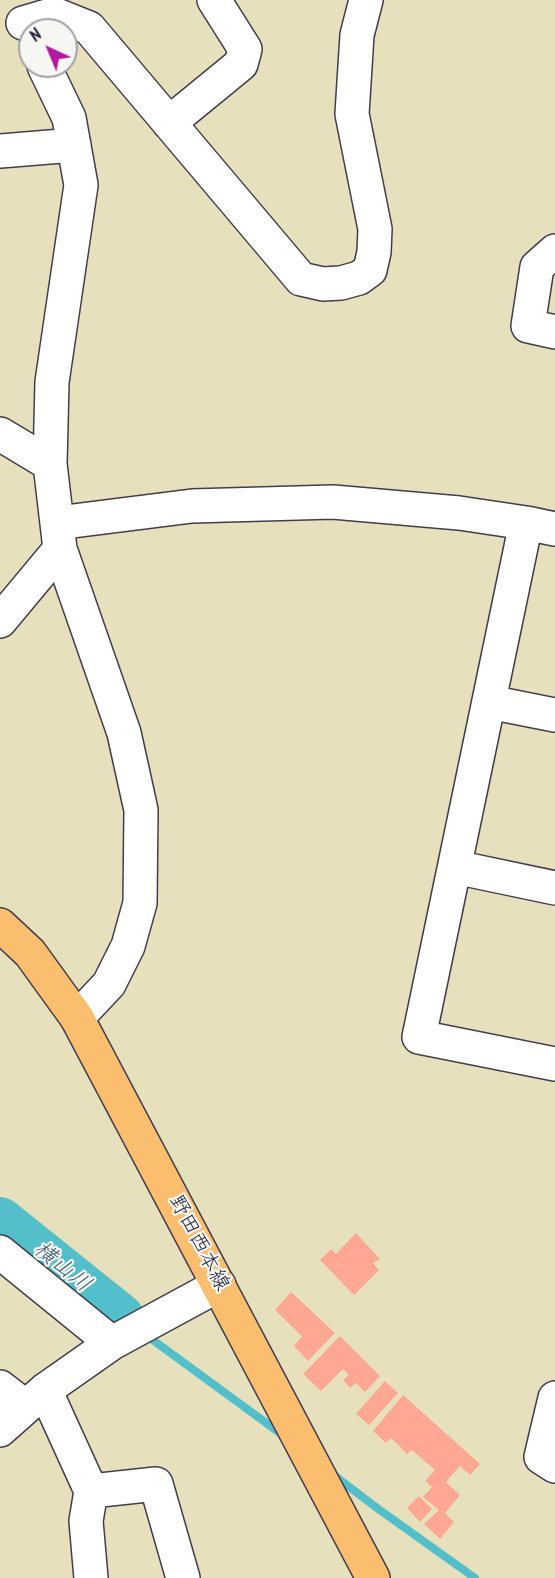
<!DOCTYPE html>
<meta charset="utf-8">
<style>
body{margin:0}
#map{position:relative;width:555px;height:1578px;overflow:hidden;background:#e7e0bc;font-family:Kalam,sans-serif}
canvas{display:block}
.north{position:absolute;left:18px;top:18px;width:60px;height:60px;box-sizing:border-box;background:#f6f6f2;border:2px solid #a1a1a9;border-radius:50%;rotate:316deg;font-size:16px;font-weight:700;line-height:24px;text-align:center;color:#22223b}
.north::after{content:'';display:block;margin:auto;width:21px;height:27px;background:#b5179e;clip-path:polygon(50% 0,100% 100%,50% 72%,0 100%)}
</style>
<div id="map">
<canvas width="555" height="1578"></canvas>
<div class="north">N</div>
</div>
<script>
const ctx = document.querySelector('canvas').getContext('2d');
ctx.lineJoin = 'round';
function shape(rows) {
  const path = new Path2D();
  for (const r of rows) {
    path.moveTo(r[0], r[1]);
    for (let i = 2; i < r.length; i += 2) path.lineTo(r[i], r[i + 1]);
  }
  return path;
}
function strokePath(path, color, width, dash) {
  ctx.strokeStyle = color;
  ctx.lineWidth = width;
  ctx.lineCap = dash ? 'butt' : 'round';
  ctx.setLineDash(dash || []);
  ctx.stroke(path);
}
function fill(path, color) {
  ctx.fillStyle = color;
  ctx.fill(path, 'evenodd');
}
function label(font, color, halo, rows, align = 'center') {
  ctx.font = font + ' Kalam,"Klee One",sans-serif';
  ctx.lineWidth = 4.5;
  ctx.setLineDash([]);
  ctx.textBaseline = 'middle';
  ctx.strokeStyle = halo;
  ctx.fillStyle = color;
  for (const [text, x, y, turn = 0] of rows) {
    ctx.save();
    ctx.translate(x, y);
    ctx.rotate((+turn || 0) * Math.PI / 180);
    ctx.textAlign = isNaN(turn) ? turn : align;
    if (halo) ctx.strokeText(text, 0, 0);
    ctx.fillText(text, 0, 0);
    ctx.restore();
  }
}
const stream = shape([
 [146,1335,284,1436],
 [331,1473,377,1508,475,1578]
]);
const river = shape([
 [0,1220,121,1317]
]);
const building = shape([
 [356,1233,380,1259,373,1263,379,1270,354,1295,320,1260,331,1249,336,1254],
 [291,1292,335,1333,308,1361,294,1346,302,1336,275,1310],
 [340,1336,380,1376,365,1392,356,1383,350,1388,343,1380,349,1375,343,1369,321,1391,303,1374],
 [385,1381,398,1393,369,1425,356,1414],
 [403,1395,480,1464,470,1475,460,1466,446,1482,460,1495,445,1513,454,1522,440,1539,424,1524,439,1510,423,1497,432,1487,425,1481,435,1470,412,1450,407,1454,391,1438,386,1443,373,1431],
 [419,1496,432,1509,420,1522,407,1508]
]);
const minor = shape([
 [23,23,54,14,89,28,301,279,323,284,341,283,359,278,370,270,374,252,375,229,352,114,357,35,366,0],
 [44,66,69,118,81,185,52,382,50,464,60,549,124,733,141,810,140,903,128,946,109,984,77,1018],
 [169,123,241,64,245,49,214,0],
 [0,151,74,145],
 [555,251,537,267,528,326,555,332],
 [0,434,50,464],
 [57,523,192,506,333,502,459,513,526,523,555,529],
 [526,523,419,1037,555,1064],
 [0,621,60,549],
 [489,702,555,715],
 [455,867,555,888],
 [0,1252,112,1343],
 [0,1387,26,1407],
 [45,1390,91,1491,86,1521,91,1578],
 [555,1398,541,1457,555,1466],
 [0,1430,45,1390,112,1343,219,1285],
 [91,1491,156,1484,183,1578]
]);
const major = shape([
 [0,925,30,953,77,1018,373,1578]
]);
const streetNames = [
 ["野田西本線",197,1244,62]
];
const waterNames = [
 ["横山川",61,1269,39]
];
strokePath(stream, '#52bfcb', 8);
strokePath(river, '#52bfcb', 46);
fill(building, '#fea793');
strokePath(minor, '#403e4e', 36);
strokePath(major, '#403e4e', 36);
strokePath(minor, '#fff', 33);
strokePath(major, '#fbbd6e', 33);
label('21px', '#22223b', '#f6f6f2', streetNames);
label('italic 22px', '#33596d', '#f6f6f2', waterNames);
</script>
